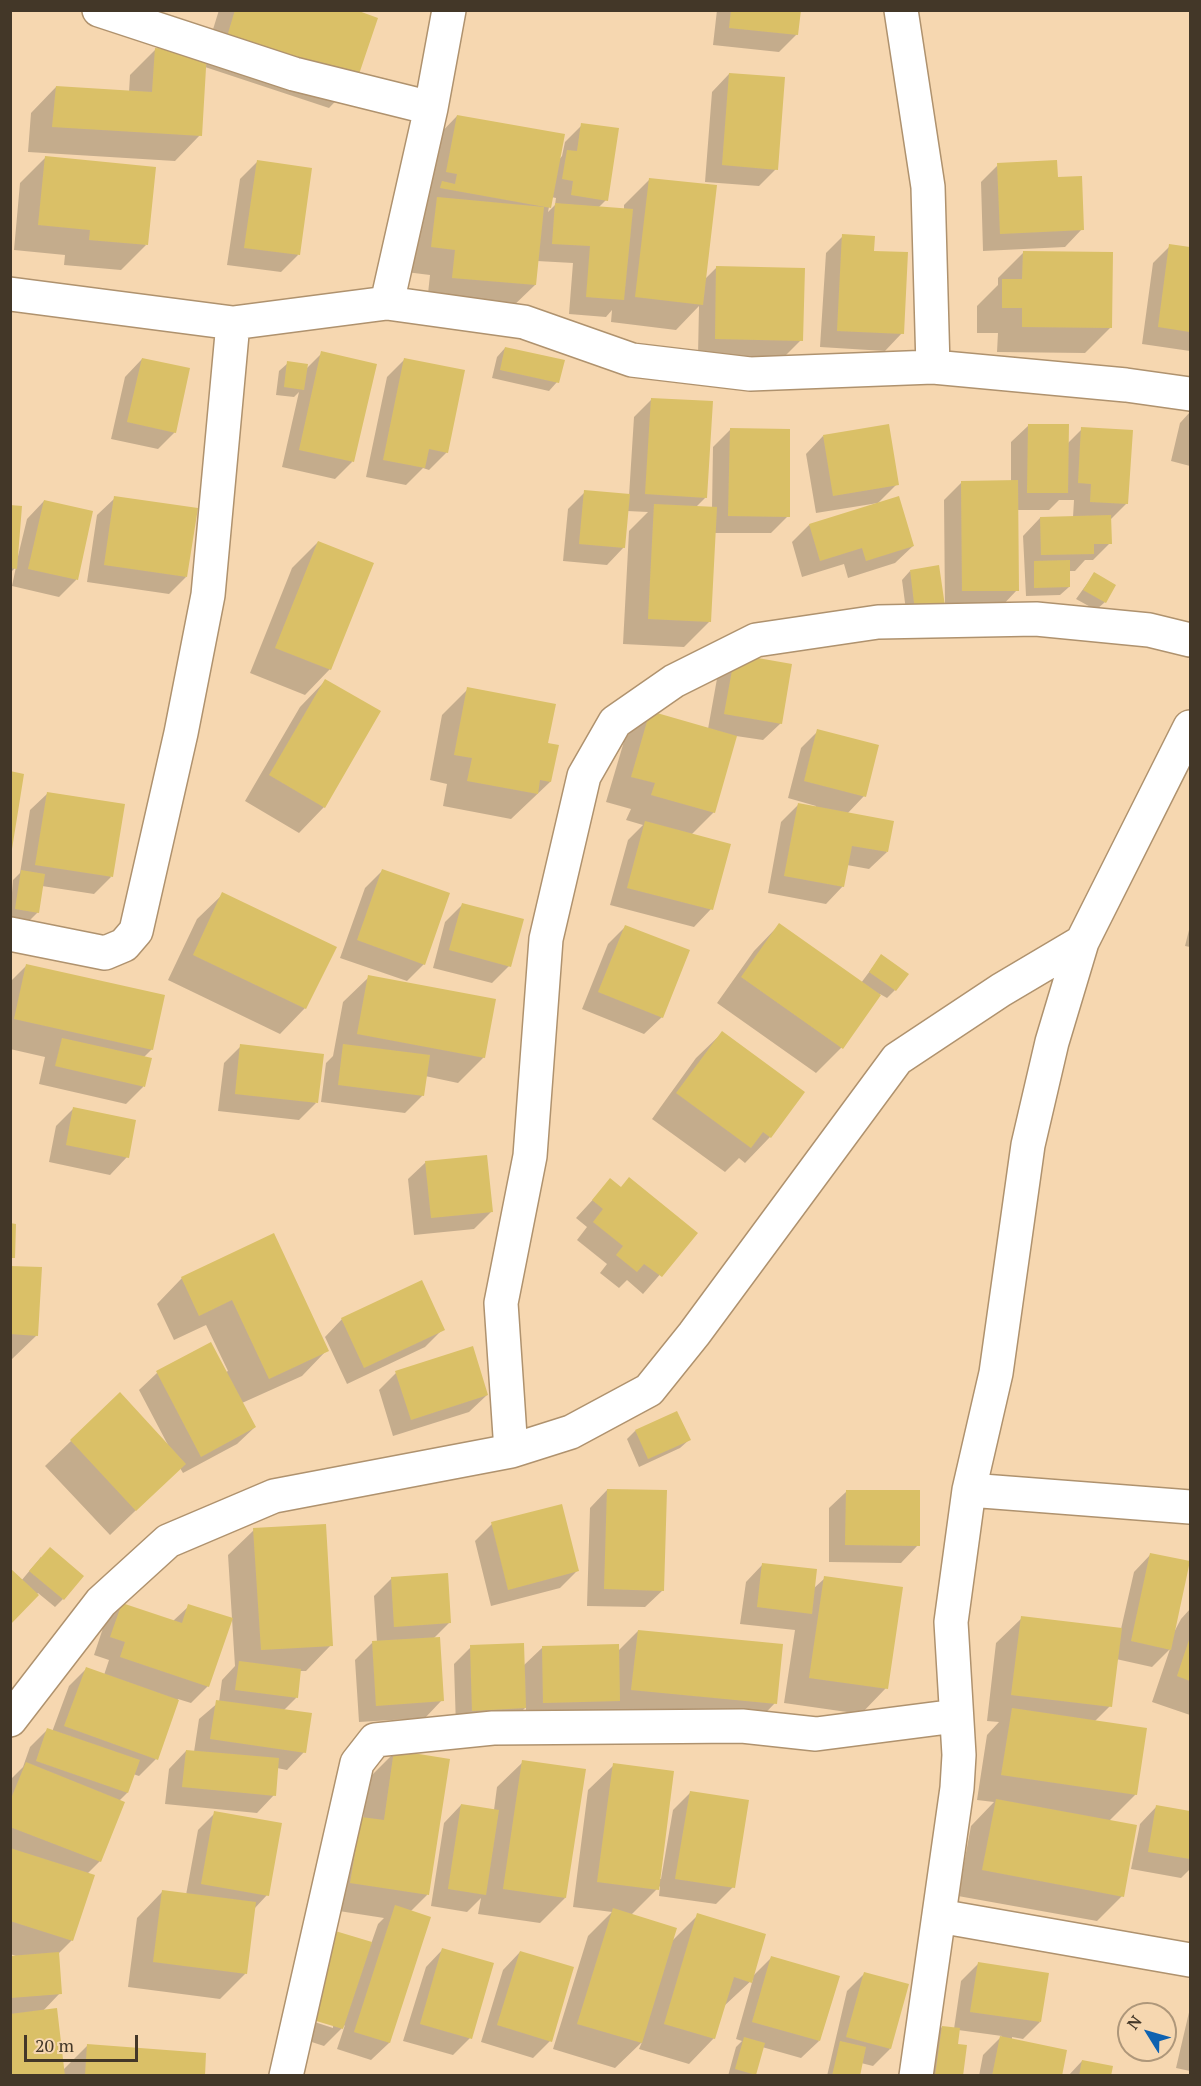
<!DOCTYPE html>
<style>
body{margin:0}
#map{position:relative;width:1201px;height:2086px;overflow:hidden;background:#f6d7b0;font-family:"PT Serif",serif}
canvas{display:block}
.frame{position:absolute;inset:0;border:12px solid #433728;pointer-events:none}
.north{position:absolute;left:1117px;top:2002px;width:60px;height:60px;box-sizing:border-box;background:#f6d7b0;border:2px solid #ae977a;border-radius:50%;rotate:307deg;font-size:16px;font-weight:700;line-height:24px;text-align:center;color:#433728}
.north::after{content:'';display:block;margin:auto;width:21px;height:27px;background:#0f62b0;clip-path:polygon(50% 0,100% 100%,50% 72%,0 100%)}
.scale{position:absolute;left:24px;top:2035px;width:114px;height:27px;box-sizing:border-box;border:3px solid #433728;border-top:0;padding-left:8px;font-size:18px;line-height:21px;white-space:nowrap;color:#433728;-webkit-text-stroke:4px #f6d7b0;paint-order:stroke}
</style>
<div id="map">
<canvas width="1201" height="2086"></canvas>
<div class="frame"></div>
<div class="north">N</div>
<div class="scale">20 m</div>
</div>
<script>
const ctx = document.querySelector('canvas').getContext('2d');
ctx.lineJoin = 'round';
function fill(path, color) {
  ctx.fillStyle = color;
  ctx.fill(path, 'evenodd');
}
function shape(rows) {
  const path = new Path2D();
  for (const r of rows) {
    path.moveTo(r[0], r[1]);
    for (let i = 2; i < r.length; i += 2) path.lineTo(r[i], r[i + 1]);
  }
  return path;
}
function strokePath(path, color, width, dash) {
  ctx.strokeStyle = color;
  ctx.lineWidth = width;
  ctx.lineCap = dash ? 'butt' : 'round';
  ctx.setLineDash(dash || []);
  ctx.stroke(path);
}
const shadow = shape([
 [219,10,351,10,354,82,329,108,205,67,200,135,175,161,28,152,31,113,56,87,129,92,130,75,156,49,206,52],
 [717,10,799,10,797,34,779,52,713,45],
 [729,74,776,169,759,186,705,182,712,92],
 [457,116,558,161,562,156,565,142,582,125,606,200,598,208,624,210,624,205,650,179,704,280,717,267,801,340,784,357,698,355,699,306,676,330,611,322,612,310,606,317,569,314,573,263,537,261,535,285,509,310,427,303,430,275,406,272,432,142],
 [551,197,556,198,555,205,548,212],
 [46,157,146,245,121,270,64,265,65,255,14,250,20,183],
 [257,162,298,255,281,272,227,265,240,179],
 [998,165,1056,179,1082,229,1065,247,983,251,981,182],
 [843,236,873,253,902,333,885,351,820,347,826,253],
 [1170,246,1190,248,1190,351,1142,344,1153,263],
 [1023,253,1111,327,1085,353,997,352,998,333,977,333,977,306,998,285,998,278],
 [505,348,557,382,549,391,492,378,497,357],
 [322,353,352,462,335,479,282,467,299,392,294,397,276,395,279,371,288,363,306,369],
 [142,359,175,432,158,449,111,439,125,377],
 [405,359,447,452,429,470,423,468,406,485,366,477,387,377],
 [651,400,706,497,696,507,712,508,713,447,730,430,788,516,771,533,714,533,710,621,684,647,623,644,629,531,648,512,627,511,624,547,607,565,563,561,568,509,585,492,629,496,634,417],
 [1190,412,1190,466,1171,461,1180,423],
 [1029,425,1067,444,1082,429,1127,503,1110,520,1110,543,1093,560,1085,560,1075,571,1069,571,1069,587,1060,595,1026,596,1023,536,1040,518,1073,517,1074,500,1059,500,1049,510,1017,510,1017,590,1000,608,945,608,944,500,962,482,1011,481,1011,442],
 [823,436,897,484,878,503,816,513,806,454],
 [115,498,186,577,169,594,87,582,97,515],
 [44,501,91,512,76,580,59,597,12,586,16,567,10,573,10,507,18,556,27,519],
 [809,525,913,546,895,563,848,578,844,564,802,577,792,542],
 [318,542,330,669,305,695,250,673,292,568],
 [910,571,943,605,907,618,902,580],
 [1094,574,1105,602,1096,610,1076,599],
 [735,656,781,723,763,740,736,736,714,812,691,835,711,909,694,927,610,905,628,840,643,825,626,820,631,809,606,802,625,738,650,712,708,729,718,673],
 [325,681,324,807,299,833,245,801,300,707],
 [468,689,546,744,550,782,511,819,443,806,447,784,430,780,442,715],
 [818,731,864,796,847,814,887,852,869,869,847,865,843,886,826,904,768,893,781,822,798,805,815,808,816,806,788,798,801,748],
 [48,793,111,877,94,894,42,886,38,912,29,921,10,918,13,880,20,873,30,810],
 [382,871,424,964,407,981,340,958,365,888],
 [223,894,305,1008,280,1034,168,980,197,919],
 [463,904,509,966,492,983,433,968,445,922],
 [779,925,861,983,881,956,895,990,887,998,880,994,841,1048,816,1073,717,1003,754,951],
 [626,926,662,1017,644,1034,582,1009,608,944],
 [1190,926,1190,947,1185,946],
 [26,966,152,1049,143,1058,143,1087,126,1104,39,1084,45,1057,10,1049,10,982],
 [369,977,484,1057,458,1083,425,1076,423,1095,405,1113,321,1102,326,1063,333,1056,343,1002],
 [722,1033,803,1093,770,1137,745,1163,739,1158,725,1172,652,1119,696,1058],
 [241,1046,316,1103,299,1120,218,1111,224,1063],
 [73,1109,127,1157,110,1175,49,1162,56,1126],
 [426,1162,491,1212,474,1229,414,1235,408,1179],
 [610,1181,696,1233,643,1294,627,1280,619,1288,600,1273,607,1264,577,1240,587,1227,576,1218],
 [274,1235,327,1350,302,1376,242,1403,255,1427,237,1444,183,1473,180,1468,110,1535,45,1466,71,1441,168,1445,139,1390,157,1373,211,1344,226,1372,228,1371,206,1325,174,1340,157,1304,182,1278],
 [10,1267,37,1335,11,1360,10,1360],
 [342,1319,443,1329,425,1347,347,1384,325,1337],
 [396,1373,487,1395,469,1412,393,1436,379,1390],
 [635,1431,689,1440,680,1448,639,1467,627,1439],
 [607,1490,663,1590,645,1607,587,1606,590,1508],
 [847,1491,918,1545,901,1563,829,1562,829,1508],
 [492,1524,577,1571,560,1588,491,1606,475,1541],
 [254,1530,331,1645,306,1671,300,1671,296,1698,283,1711,304,1752,287,1770,277,1768,274,1795,257,1813,165,1804,169,1769,186,1751,194,1752,199,1719,219,1702,222,1680,235,1666,228,1555],
 [1151,1554,1172,1636,1181,1619,1190,1609,1190,1715,1152,1702,1170,1649,1152,1667,1116,1659,1110,1706,1095,1721,1136,1794,1109,1821,1122,1896,1097,1921,958,1896,971,1826,994,1802,977,1800,987,1735,999,1722,987,1721,996,1643,1022,1618,1121,1629,1134,1572],
 [41,1557,63,1599,55,1607,38,1593,10,1623,21,1581],
 [763,1564,813,1589,825,1578,886,1688,861,1714,784,1703,795,1630,740,1624,746,1582],
 [392,1578,449,1623,433,1639,442,1700,425,1718,359,1722,355,1660,372,1643,377,1642,374,1596],
 [122,1604,173,1621,189,1606,208,1686,191,1703,178,1699,156,1759,139,1776,133,1774,127,1793,119,1801,100,1861,87,1874,72,1940,58,1954,60,1993,42,2012,63,2070,88,2045,203,2076,10,2076,13,2015,10,2013,10,1957,19,1957,10,1954,10,1780,23,1767,30,1747,47,1730,52,1732,69,1686,86,1669,104,1675,109,1660,94,1655,105,1622],
 [638,1631,775,1703,750,1729,526,1720,526,1707,508,1725,456,1727,454,1664,471,1647,523,1666,543,1647,617,1652],
 [395,1752,449,1760,427,1895,410,1912,429,1918,389,2043,371,2060,337,2049,345,2025,324,2046,287,2034,316,1949,333,1932,371,1944,378,1924,384,1918,326,1909,336,1844,363,1819,369,1778],
 [297,2013,333,2025,333,2028,296,2016],
 [523,1762,565,1898,540,1923,478,1914,481,1898,467,1912,431,1906,444,1823,461,1805,494,1810,497,1787],
 [614,1765,659,1879,661,1879,673,1810,690,1793,733,1887,716,1904,659,1896,660,1886,631,1915,672,1941,698,1915,752,1977,771,1958,819,2041,801,2058,762,2047,753,2076,728,2076,736,2047,742,2041,736,2039,753,1979,723,2007,714,2038,689,2064,639,2049,642,2042,615,2068,553,2049,588,1936,612,1912,573,1907,588,1790],
 [1157,1806,1190,1813,1190,1869,1181,1878,1131,1869,1140,1824],
 [215,1813,267,1895,254,1909,246,1973,220,1999,128,1987,137,1918,162,1892,186,1895,198,1830],
 [443,1949,470,2038,453,2055,403,2041,426,1967],
 [520,1952,550,2041,533,2058,481,2042,503,1970],
 [978,1964,1040,2022,1023,2039,1012,2037,1012,2040,1061,2076,979,2076,983,2055,1002,2036,958,2030,956,2046,962,2076,921,2076,925,2045,942,2027,954,2029,961,1981],
 [864,1974,890,2049,873,2066,861,2063,858,2076,827,2076,847,1991],
 [1190,2008,1190,2071,1176,2068],
 [1082,2061,1110,2076,1068,2076]
]);
const building = shape([
 [235,10,356,10,378,18,356,83,226,40],
 [731,10,801,10,798,35,729,28],
 [155,48,207,51,202,136,52,127,56,86,152,92],
 [729,73,785,77,778,170,722,165],
 [457,115,565,134,551,208,440,188,442,181,455,184,457,174,446,172],
 [581,123,619,128,608,201,571,195,573,181,562,179,567,150,577,151],
 [45,156,156,167,148,245,89,240,90,230,38,225],
 [257,160,312,168,300,255,244,248],
 [1057,160,1058,177,1082,176,1084,230,1000,234,997,163],
 [649,178,717,185,703,305,635,297],
 [437,197,544,207,536,285,452,278,455,250,431,247],
 [555,203,633,209,624,300,586,297,590,246,552,244],
 [842,234,875,236,874,251,908,252,904,334,837,331],
 [1169,244,1190,247,1190,332,1158,327],
 [1023,251,1113,252,1112,328,1022,327,1022,308,1002,308,1002,279,1022,279],
 [716,266,805,268,803,341,715,339],
 [505,347,565,360,559,383,500,370],
 [321,351,377,364,354,462,299,450],
 [142,358,190,368,176,433,127,422],
 [404,358,465,370,448,453,429,449,425,468,383,460],
 [287,361,308,364,304,390,284,387],
 [651,398,713,401,707,498,645,494],
 [889,424,899,485,833,496,823,435],
 [1028,424,1069,424,1068,493,1027,493],
 [1081,427,1133,430,1128,504,1090,502,1091,484,1078,483],
 [730,428,790,429,790,517,728,516],
 [1018,480,1019,591,962,591,961,481],
 [584,490,630,494,625,548,579,544],
 [114,496,198,508,187,577,104,565],
 [899,496,914,546,866,561,862,548,820,561,809,524],
 [44,500,93,511,78,580,28,569],
 [654,504,717,507,711,622,648,619],
 [10,505,22,506,17,569,10,568],
 [1111,515,1112,544,1094,544,1094,554,1041,555,1040,517],
 [318,541,374,563,331,670,275,648],
 [1070,560,1070,587,1034,588,1034,561],
 [939,565,945,606,915,611,910,570],
 [1094,572,1116,585,1106,603,1083,590],
 [735,654,792,664,782,724,724,714],
 [325,679,381,711,325,808,269,775],
 [467,687,556,704,548,743,559,745,551,782,540,780,538,794,467,781,472,758,454,755],
 [650,711,737,736,715,813,651,795,655,783,631,777],
 [817,729,879,745,866,797,804,781],
 [10,771,24,774,12,849,10,849],
 [47,792,125,804,113,877,35,865],
 [798,803,894,821,888,852,852,846,844,887,784,876],
 [645,821,731,844,713,910,627,888],
 [382,869,450,893,425,965,357,940],
 [21,870,45,874,39,913,15,909],
 [222,892,337,947,306,1009,193,955],
 [462,903,524,919,511,967,449,950],
 [779,923,881,995,843,1049,741,977],
 [625,925,690,950,663,1018,598,992],
 [881,954,909,974,896,991,869,972],
 [26,964,165,995,153,1050,14,1019],
 [368,975,496,999,485,1058,357,1034],
 [722,1031,805,1092,771,1138,763,1132,751,1148,676,1093],
 [62,1038,152,1058,145,1087,55,1066],
 [240,1044,324,1054,318,1103,235,1094],
 [343,1044,430,1055,424,1096,338,1085],
 [73,1107,136,1120,129,1158,66,1145],
 [487,1155,493,1212,431,1218,425,1161],
 [629,1177,698,1233,662,1277,644,1264,637,1272,616,1255,623,1246,593,1222,603,1209,592,1200,610,1178,621,1187],
 [10,1223,16,1224,15,1258,10,1258],
 [274,1233,329,1351,269,1379,232,1300,199,1316,181,1277],
 [10,1266,42,1267,38,1336,10,1334],
 [422,1280,445,1330,364,1368,341,1318],
 [211,1342,256,1427,201,1457,156,1371],
 [473,1346,488,1395,411,1420,395,1371],
 [120,1392,186,1464,136,1511,70,1440],
 [677,1411,691,1440,648,1459,635,1430],
 [607,1489,667,1490,664,1591,604,1589],
 [846,1490,920,1490,920,1546,845,1545],
 [562,1504,579,1571,508,1590,491,1522],
 [326,1524,333,1646,261,1650,253,1528],
 [50,1547,84,1576,64,1600,29,1571],
 [1150,1553,1190,1561,1171,1650,1131,1641],
 [762,1563,817,1569,812,1614,757,1607],
 [10,1568,39,1595,10,1625],
 [448,1573,451,1623,394,1627,391,1577],
 [824,1576,903,1587,888,1689,809,1678],
 [122,1603,182,1623,188,1604,233,1618,209,1687,120,1657,125,1642,110,1637],
 [1021,1616,1122,1628,1112,1707,1011,1695],
 [638,1630,783,1644,777,1704,631,1690],
 [440,1637,444,1701,376,1706,372,1641],
 [1190,1637,1190,1681,1177,1676],
 [524,1643,526,1708,472,1711,470,1645],
 [619,1644,620,1701,543,1703,542,1646],
 [239,1661,301,1669,298,1698,235,1690],
 [86,1667,179,1700,158,1760,64,1726],
 [216,1700,312,1713,306,1753,210,1739],
 [1012,1708,1147,1728,1137,1795,1001,1775],
 [47,1728,140,1760,128,1793,36,1761],
 [186,1750,279,1758,276,1796,182,1787],
 [394,1750,450,1759,429,1895,350,1883,361,1817,384,1820],
 [522,1760,586,1769,566,1898,503,1889],
 [26,1762,125,1802,101,1862,10,1827,10,1801],
 [613,1763,674,1771,659,1890,597,1882],
 [690,1791,749,1800,735,1888,675,1879],
 [996,1799,1137,1825,1124,1897,982,1870],
 [461,1804,499,1810,486,1895,448,1889],
 [1156,1805,1190,1811,1190,1859,1148,1852],
 [214,1811,282,1823,269,1896,201,1884],
 [10,1848,95,1875,73,1941,10,1921],
 [162,1890,256,1902,247,1974,153,1962],
 [395,1905,431,1917,390,2043,354,2032],
 [613,1908,677,1928,642,2043,577,2024],
 [697,1913,766,1934,752,1983,734,1977,715,2039,664,2024],
 [332,1930,372,1942,343,2029,303,2017],
 [442,1948,494,1963,472,2039,420,2024],
 [520,1951,574,1967,552,2042,497,2025],
 [59,1952,62,1994,10,1998,10,1956],
 [771,1956,840,1976,820,2041,752,2022],
 [978,1962,1049,1973,1041,2022,970,2012],
 [864,1972,909,1984,891,2049,846,2037],
 [57,2008,65,2076,10,2076,10,2014],
 [942,2026,960,2028,958,2044,967,2045,963,2076,935,2076],
 [1000,2036,1067,2050,1062,2076,992,2076],
 [744,2037,765,2043,756,2075,735,2069],
 [840,2041,866,2047,860,2076,832,2076],
 [87,2044,206,2053,205,2076,85,2076],
 [1082,2060,1113,2066,1111,2076,1079,2076]
]);
const minor = shape([
 [99,10,294,74,431,108],
 [901,10,928,187,933,367],
 [10,294,233,323,387,303,524,322,632,360,750,374,933,367,1126,385,1190,394],
 [387,303,431,108,449,10],
 [10,934,105,953,124,945,136,931,181,733,208,595,233,323],
 [511,1451,501,1303,530,1156,546,939,584,776,615,722,674,681,756,640,878,622,1036,619,1149,630,1190,640],
 [969,1490,1190,1507],
 [10,1720,101,1602,168,1541,274,1496,511,1451,571,1432,649,1390,694,1334,897,1059,1001,990,1082,942,1190,727],
 [939,1916,1190,1960],
 [286,2076,357,1763,375,1740,493,1728,742,1726,816,1734,956,1716],
 [916,2076,957,1788,959,1755,951,1622,969,1490,996,1373,1028,1145,1052,1042,1082,942]
]);
fill(shadow, '#0003');
fill(building, '#dac067');
strokePath(minor, '#af926e', 36);
strokePath(minor, '#fff', 33);
</script>
